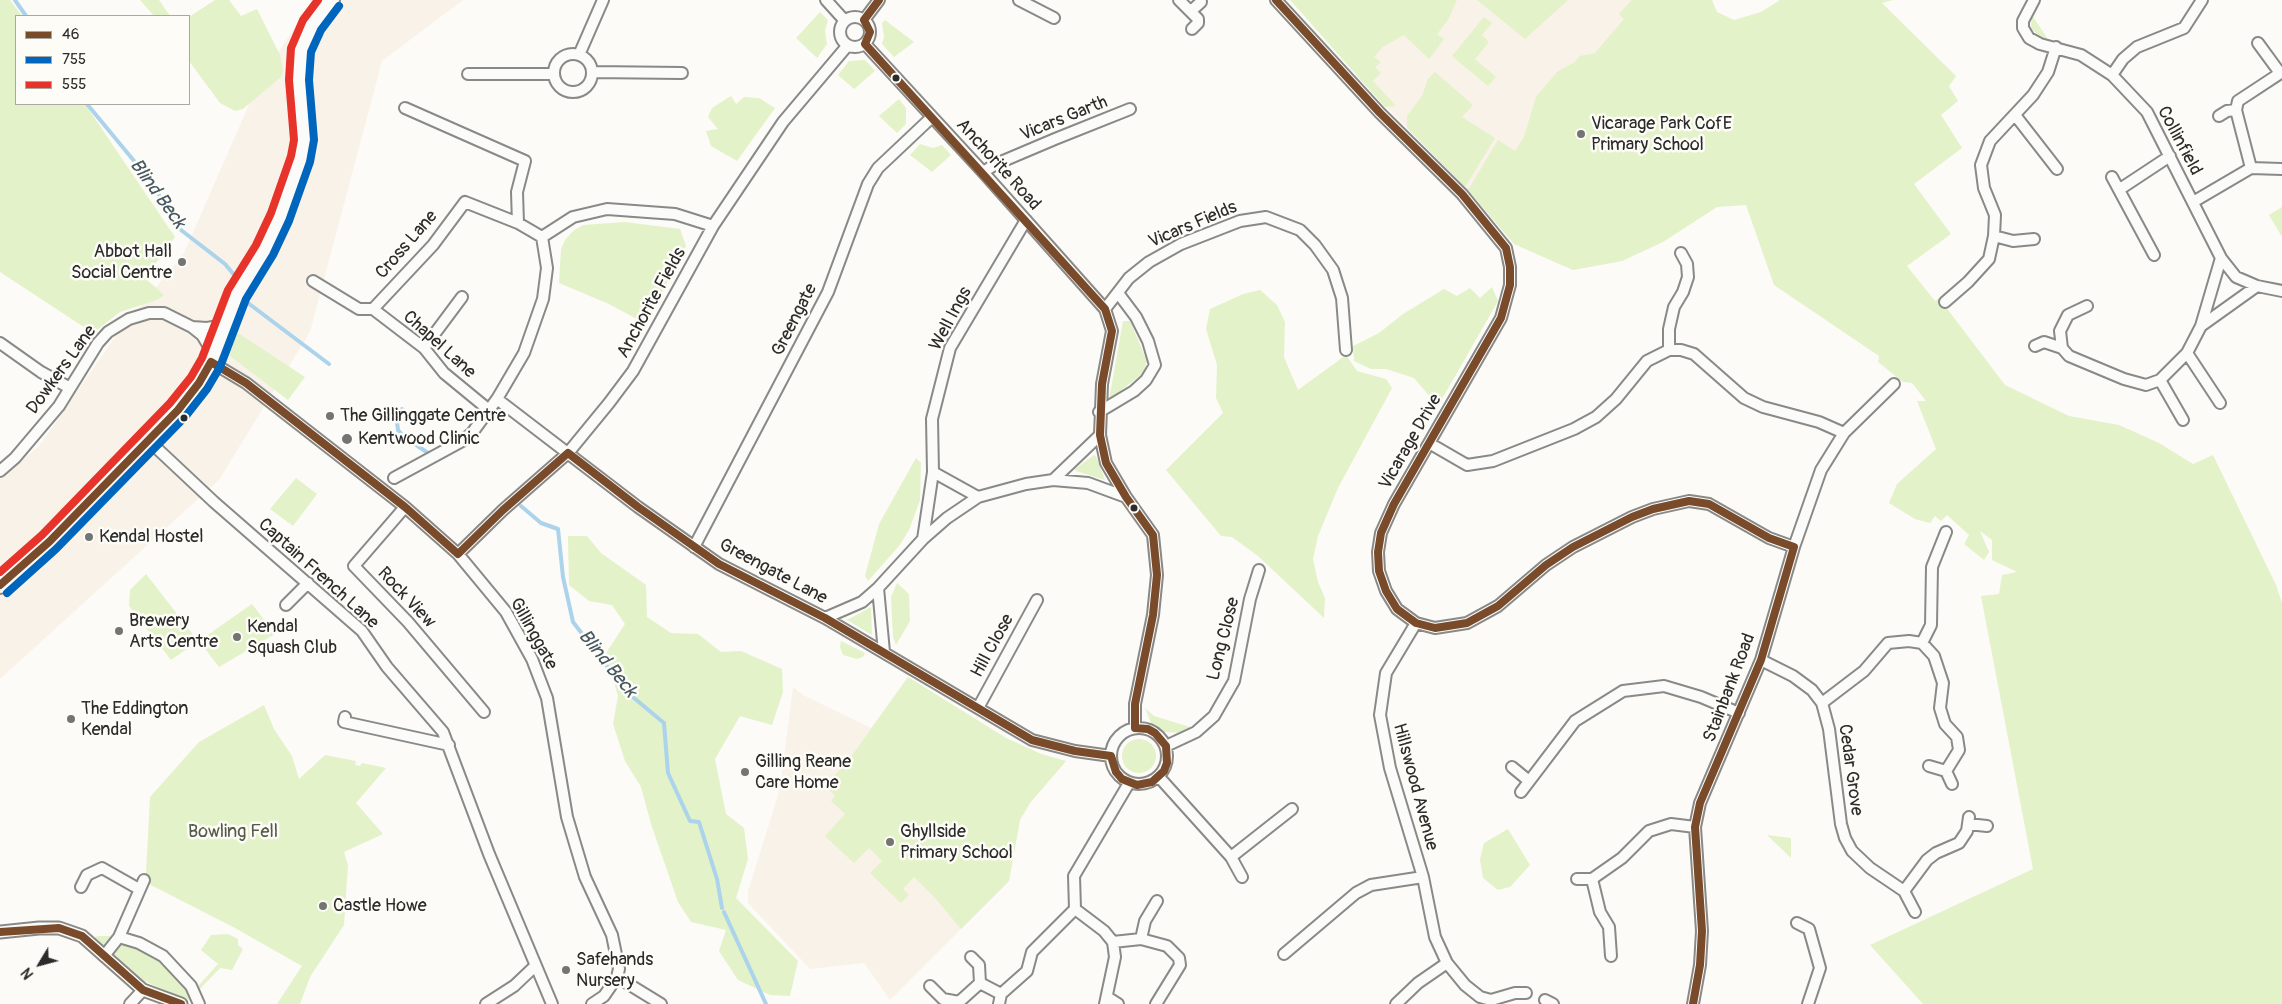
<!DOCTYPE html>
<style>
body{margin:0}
#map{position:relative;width:2282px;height:1004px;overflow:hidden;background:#fcfbf8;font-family:Pangolin,sans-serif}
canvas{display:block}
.legend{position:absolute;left:15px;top:15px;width:175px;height:90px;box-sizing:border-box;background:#fdfcf7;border:1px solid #a9a8a5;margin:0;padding:6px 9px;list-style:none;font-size:15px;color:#2b2b2b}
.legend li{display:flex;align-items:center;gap:10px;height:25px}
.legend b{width:25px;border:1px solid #a9a8a5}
.north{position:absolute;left:15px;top:939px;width:50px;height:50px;-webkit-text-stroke:4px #fdfcf7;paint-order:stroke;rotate:233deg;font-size:14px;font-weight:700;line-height:20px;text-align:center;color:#2b2b2b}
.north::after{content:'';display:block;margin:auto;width:18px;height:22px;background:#2b2b2b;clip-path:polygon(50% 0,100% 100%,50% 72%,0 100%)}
</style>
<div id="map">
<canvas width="2282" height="1004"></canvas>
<ul class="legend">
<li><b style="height:6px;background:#7a4b2a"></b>46</li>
<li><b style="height:6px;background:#0065bd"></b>755</li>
<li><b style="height:6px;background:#e7332a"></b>555</li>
</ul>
<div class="north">N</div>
</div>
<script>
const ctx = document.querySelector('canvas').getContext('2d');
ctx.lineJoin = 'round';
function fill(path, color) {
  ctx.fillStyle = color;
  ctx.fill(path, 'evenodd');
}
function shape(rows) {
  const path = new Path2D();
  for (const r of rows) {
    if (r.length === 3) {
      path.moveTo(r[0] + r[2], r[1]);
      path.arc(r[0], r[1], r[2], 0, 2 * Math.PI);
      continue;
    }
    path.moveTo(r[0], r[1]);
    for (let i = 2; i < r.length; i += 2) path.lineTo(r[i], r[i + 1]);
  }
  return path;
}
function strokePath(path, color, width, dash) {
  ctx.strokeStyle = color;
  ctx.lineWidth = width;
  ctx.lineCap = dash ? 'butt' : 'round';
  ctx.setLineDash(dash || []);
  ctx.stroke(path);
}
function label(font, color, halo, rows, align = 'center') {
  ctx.font = font + ' Pangolin,sans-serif';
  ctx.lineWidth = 5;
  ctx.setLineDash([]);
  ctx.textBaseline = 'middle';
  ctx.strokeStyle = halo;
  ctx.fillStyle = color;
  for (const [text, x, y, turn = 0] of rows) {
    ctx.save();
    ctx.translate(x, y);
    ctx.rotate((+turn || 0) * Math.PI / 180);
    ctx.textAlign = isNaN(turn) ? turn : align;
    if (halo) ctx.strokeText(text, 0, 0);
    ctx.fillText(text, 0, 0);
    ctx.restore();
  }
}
const built = shape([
 [312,0,463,0,382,61,310,332,219,480,0,679,0,479,39,446,113,340,184,253,258,84],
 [1422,0,1696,0,1741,191,1669,238,1622,261,1573,270,1514,244,1469,191,1356,76,1383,47,1404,35],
 [908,677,1006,738,1041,754,1066,761,1030,803,1020,820,1009,881,890,1000,864,963,810,969,748,903,748,891,780,789,793,687,803,695,871,728]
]);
const green = shape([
 [0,0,10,0,22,16,16,16,16,104,85,104,175,237,145,278,164,295,157,300,120,312,93,333,0,272],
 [140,0,159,0,170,16,154,16],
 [215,0,229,0,241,16,257,9,280,55,283,70,281,77,243,109,235,111,220,103,189,61,189,17],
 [1290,0,1457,0,1448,20,1437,34,1444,39,1429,59,1404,35,1383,47,1374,57,1381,62,1375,67,1381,73,1373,81,1396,106,1385,107],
 [1477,0,1568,0,1525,39],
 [1632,0,1712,0,1717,12,1734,20,1761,12,1780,0,1893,0,1882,3,1956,76,1949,86,1958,101,1941,115,1962,148,1914,184,1951,234,1907,266,1935,301,1939,298,2005,385,2069,416,2119,425,2159,443,2193,464,2213,455,2276,585,2282,603,2282,1004,1923,1004,1870,945,2033,869,1981,596,1999,594,2002,575,2017,572,1992,560,1992,540,1980,531,1989,552,1984,560,1964,544,1969,535,1947,515,1941,521,1935,516,1930,523,1915,519,1889,503,1897,484,1936,449,1917,401,1926,401,1912,383,1903,382,1878,362,1879,356,1774,285,1746,205,1717,207,1663,242,1622,261,1573,270,1514,244,1468,190,1498,140,1515,151,1524,137,1536,97,1558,71,1575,62,1580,56,1595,53,1624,19,1619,14],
 [820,12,828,20,825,31,827,44,817,58,796,38],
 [2032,15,2049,41,2042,39,2031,28],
 [1484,17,1492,23,1482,35,1489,42,1475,59,1496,77,1488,86,1452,56],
 [885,20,914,42,894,57,882,44,884,37,882,23],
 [865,60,875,71,854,89,838,75,849,61],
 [1435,72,1473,105,1462,117,1495,138,1465,187,1407,128,1407,116,1422,96,1428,79],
 [731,96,736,104,744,97,759,98,775,108,737,161,711,146,706,131,718,129,708,117,712,108],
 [899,99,906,108,906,124,897,133,879,116],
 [920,144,933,148,942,145,951,155,932,172,910,155],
 [2282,207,2282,237,2269,215],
 [625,222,680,229,686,246,646,324,609,304,559,283,561,249,565,240,573,231,583,225],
 [1492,287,1498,301,1438,406,1414,378,1386,369,1371,369,1354,361,1353,346,1379,333,1403,314,1444,289,1457,296,1470,288,1480,298],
 [1260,290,1277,305,1285,322,1284,357,1298,390,1346,355,1357,371,1386,379,1392,388,1338,488,1318,536,1313,559,1318,582,1325,598,1324,618,1258,556,1232,537,1221,536,1166,470,1223,413,1216,398,1217,365,1206,329,1210,309,1243,294],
 [1123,321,1130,321,1147,361,1143,373,1109,400],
 [238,333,305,377,288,400,230,356,229,350],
 [1094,455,1096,456,1105,480,1076,471,1075,469],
 [916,458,921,463,920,500,909,530,899,546,868,581,865,576,879,524],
 [296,478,317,494,293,526,270,509],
 [568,536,587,536,601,553,646,585,647,617,671,633,698,634,721,652,741,651,782,669,783,692,772,725,740,716,715,759,726,814,744,828,748,859,736,898,798,961,790,996,770,995,738,980,719,951,726,930,691,922,678,902,651,824,641,787,625,761,613,724,618,696,606,653,625,624,612,605,589,601,569,585],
 [146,574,198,641,171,660,129,606,130,590],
 [897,583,909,594,910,621,896,645,893,637,891,597],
 [252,604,275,634,219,667,199,641],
 [871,607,872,635,847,620],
 [841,641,865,653,863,657,857,659,843,655,840,647],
 [908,677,1006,738,1041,754,1066,761,1030,803,1020,820,1009,881,961,929,936,899,914,877,903,889,909,895,901,903,870,873,882,861,869,848,854,863,825,836,845,814,831,801,835,796,824,785,846,764],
 [264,705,274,729,292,756,299,779,325,755,356,761,355,765,360,766,362,763,386,768,356,803,383,834,344,852,348,865,344,925,310,977,300,1004,277,1004,302,966,235,928,147,883,146,873,150,797,199,742],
 [1145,708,1154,716,1190,727,1181,733,1164,732,1151,723],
 [1139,756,17],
 [1508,829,1530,865,1510,887,1498,890,1483,878,1480,859,1484,843],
 [1767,835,1791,838,1791,858],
 [228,934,238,939,238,945,243,949,232,970,220,968,199,990,199,985,218,964,201,950,211,935],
 [98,936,109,936,160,960,179,979,192,1001,171,994,139,978,93,938]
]);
const stream = shape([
 [15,0,26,16],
 [87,104,149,179,181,230,225,264,235,276],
 [248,303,329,364],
 [402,409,397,422,398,430,403,436,428,453],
 [521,506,541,523,558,529,563,577,573,622,628,693,664,723,668,773,690,821,699,822,717,879,722,908],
 [724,912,766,1004]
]);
const minor = shape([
 [826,0,845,21],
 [1019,0,1054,18],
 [1179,0,1198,19,1198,23,1192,29],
 [1276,0,1380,113,1462,194,1506,248,1510,267,1510,285,1501,318,1394,504,1381,533,1378,552,1379,571,1386,591,1397,609,1416,623,1435,628,1467,623,1498,606,1546,565,1573,547,1632,517,1653,509,1689,501,1709,504,1769,538,1794,547],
 [2034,0,2023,21,2023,28,2029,38,2040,44,2081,55,2112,75,2147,112,2221,258,2236,277,2257,286,2282,291],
 [1191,11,1201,2],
 [855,32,15],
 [864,20,879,0],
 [2258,43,2280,73],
 [865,44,983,172,1105,309,1112,331,1102,384,1100,435,1106,463,1126,497,1153,535,1157,575,1153,615,1135,704,1135,728],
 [573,73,19],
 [579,55,603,0],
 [592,72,682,73],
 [468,74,554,74],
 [2112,75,2123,59,2137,47,2184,28,2202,0],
 [405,108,525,161,517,192,518,223],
 [2015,115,2057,169],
 [2219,116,2227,111,2236,110],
 [2251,168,2236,110,2238,101,2282,72],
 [983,172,996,164,1055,139,1130,109],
 [2112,177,2154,255],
 [2120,189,2170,156],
 [2193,202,2251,168,2282,169],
 [1994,236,2013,241,2034,239],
 [542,237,573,217,607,209,675,214,713,226],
 [313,281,359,309,373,309,424,348,444,373,489,410],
 [1945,302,1968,282,1989,259,1994,236,1995,215,1984,188,1981,165,1990,141,2033,95,2048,72,2056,47],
 [2087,306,2068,315,2060,331,2062,348,2069,356,2124,379,2146,385,2160,380,2187,353,2201,326,2221,258],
 [373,309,433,245,465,202,518,223,542,237,547,268,543,299,524,353,497,399,472,433,462,441,394,478],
 [1105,309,1129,278,1149,262,1181,244,1240,221,1266,217,1300,230,1315,245,1333,270,1342,298,1346,350],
 [2201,326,2257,286],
 [192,327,207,328,225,325],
 [0,343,41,372,70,388],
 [2035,346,2044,342,2062,348],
 [424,348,462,297],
 [1669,350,1669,329,1674,307,1683,292,1688,277,1687,264,1681,253],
 [2187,353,2220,403],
 [211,362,246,383,405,507,458,554,506,612,532,659,547,698,567,817,585,877,612,935,619,969,617,977,604,996,592,1004],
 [2160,380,2183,420],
 [497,399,638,507,719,564,825,618,1032,740,1075,751,1111,756],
 [1099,412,1134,391,1146,380,1155,365,1148,341,1136,317,1118,293],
 [149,441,214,502,362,631,387,667,443,732,489,854,552,1004],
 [1429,443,1467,465,1493,461,1574,429,1596,417,1616,399,1647,361,1669,350,1681,350,1694,354,1744,398,1763,407,1819,422,1844,433],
 [0,471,15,458,59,406,98,343,108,332,129,319,149,313,164,313,192,327,202,335,214,355],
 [1053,480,1100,435],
 [978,497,1026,484,1053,480,1088,483,1126,497],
 [405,507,354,566,408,622,484,712],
 [923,539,933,472,932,419,950,348,1026,220],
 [694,547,828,292,868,184,878,168,932,117],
 [458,554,503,510,568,453,609,403,633,371,713,226,783,122,848,45],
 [878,588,884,652],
 [286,605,308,583],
 [825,618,862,602,878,588,923,539,947,518,978,497,933,472],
 [1416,623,1386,673,1380,715,1390,768,1423,877,1435,937,1447,963,1465,985,1480,997,1491,1000,1515,993,1526,993],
 [1922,643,1931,625,1932,567,1946,532],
 [1761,660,1793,676,1812,690,1822,703,1829,729,1841,824,1845,838,1852,851,1870,868,1904,891,1927,860,1936,853,1959,843,1967,831,1969,817],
 [1822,703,1864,671,1888,643,1909,641,1922,643,1934,656,1943,683,1940,708,1945,724,1957,737,1959,750,1946,771,1952,784],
 [978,708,1037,600],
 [345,717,344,722,449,745],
 [1139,756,28],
 [1166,746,1196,732,1214,716,1234,681,1250,599,1259,570],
 [1929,766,1946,771],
 [1512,767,1529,781],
 [1159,777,1231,857,1242,877],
 [1521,792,1575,721,1623,691,1664,686,1701,697,1739,713],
 [1968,824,1987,826],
 [1231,857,1292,809],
 [1577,879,1592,879],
 [81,887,87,875,102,868,139,889],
 [1904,891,1915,912],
 [1075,909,1104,931,1113,942,1115,957,1105,1004],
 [1797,923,1809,929,1820,968,1808,1004],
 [119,937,144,880],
 [1141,939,1145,921,1157,901],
 [1113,942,1141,939,1167,946,1179,958,1180,965,1156,1004],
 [1284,954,1356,893,1371,885,1423,877],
 [104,956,119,937,139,943,163,956,191,986,199,1004],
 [1611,956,1609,927,1600,912,1592,879,1622,858,1649,831,1671,824,1695,827],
 [971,957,979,965,980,983,1001,994],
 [617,977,661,1004],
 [930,986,943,999,959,1002,980,983],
 [1107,997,1118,1004],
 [1545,1000,1553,1004],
 [130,1004,143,990],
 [486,1004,514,986,534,967],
 [999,1004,1001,994,1027,971,1032,952,1075,909,1074,876,1129,783],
 [1396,1004,1418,983,1447,963],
 [1693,1004,1700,965,1702,931,1695,827,1700,803,1761,660,1794,547,1821,470,1844,433,1894,384]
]);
const tertiary = shape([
 [0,932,39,928,59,928,82,936,143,990,181,1004]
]);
const trunk = shape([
 [0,585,49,542,178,410,199,383,211,362,237,294,265,250,280,217,301,159,304,140,299,80,301,50,312,25,331,0]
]);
const bus1 = shape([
 [1276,0,1380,113,1462,194,1506,248,1510,267,1510,285,1501,318,1394,504,1381,533,1378,552,1379,571,1386,591,1397,609,1416,623,1435,628,1467,623,1498,606,1546,565,1573,547,1632,517,1653,509,1689,501,1709,504,1769,538,1794,547,1761,660,1700,803,1695,827,1702,931,1700,965,1693,1004],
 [0,585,49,542,178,410,199,383,211,362,246,383,405,507,458,554,503,510,568,453,638,507,719,564,825,618,1032,740,1075,751,1111,756,1116,772,1122,779,1137,785,1152,782,1164,771,1167,763,1166,746,1155,733,1148,729,1135,728,1135,704,1153,615,1157,575,1153,535,1126,497,1106,463,1100,435,1102,384,1112,331,1105,309,865,44,870,32,864,20,879,0],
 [0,932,59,928,82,936,143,990,181,1004]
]);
const bus2 = shape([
 [7,593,56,549,185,417,207,389,220,367,246,299,273,255,289,221,310,162,314,140,309,80,311,52,321,30,339,6]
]);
const bus3 = shape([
 [0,572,42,535,170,403,191,377,202,358,228,290,256,245,271,213,291,156,294,140,289,80,291,48,303,20,318,0]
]);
const markers = [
 [896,78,4.5,"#2b2b2b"],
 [1581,134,5,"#747473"],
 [182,262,5,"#747473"],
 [330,416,5,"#747473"],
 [184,418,4.5,"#2b2b2b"],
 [347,439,6,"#747473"],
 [1134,508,4.5,"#2b2b2b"],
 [89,537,5,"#747473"],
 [119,631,5,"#747473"],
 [237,637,5,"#747473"],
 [71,719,5,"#747473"],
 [745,772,5,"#747473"],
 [890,842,5,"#747473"],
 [323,906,5,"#747473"],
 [566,970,5,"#747473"]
];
const streetNames = [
 ["Vicars Garth",1064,119,-22],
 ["Collinfield",2179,141,62],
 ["Anchorite Road",998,165,48],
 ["Vicars Fields",1193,225,-23],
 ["Cross Lane",407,245,-49],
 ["Anchorite Fields",652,303,-61],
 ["Well Ings",951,319,-62],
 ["Greengate",795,320,-63],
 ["Chapel Lane",439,345,42],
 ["Dowkers Lane",62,370,-54],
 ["Vicarage Drive",1411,442,-60],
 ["Greengate Lane",773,572,28],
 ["Captain French Lane",318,574,42],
 ["Rock View",406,598,47],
 ["Gillinggate",533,634,61],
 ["Long Close",1224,639,-76],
 ["Hill Close",993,646,-61],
 ["Stainbank Road",1730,688,-69],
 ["Cedar Grove",1850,770,82],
 ["Hillswood Avenue",1415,787,75]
];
const poiNames = [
 ["Vicarage Park CofE",1591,124],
 ["Primary School",1591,145],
 ["Abbot Hall",172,252,"right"],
 ["Social Centre",172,273,"right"],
 ["The Gillinggate Centre",340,416],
 ["Kentwood Clinic",358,439],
 ["Kendal Hostel",99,537],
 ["Brewery",129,621],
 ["Arts Centre",129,642],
 ["Kendal",247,627],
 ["Squash Club",247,648],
 ["The Eddington",81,709],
 ["Kendal",81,730],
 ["Gilling Reane",755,762],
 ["Care Home",755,783],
 ["Ghyllside",900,832],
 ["Primary School",900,853],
 ["Castle Howe",333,906],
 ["Safehands",576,960],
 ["Nursery",576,981]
];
const parkNames = [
 ["Bowling Fell",233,832]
];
const waterNames = [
 ["Blind Beck",157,194,54],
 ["Blind Beck",607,664,51]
];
fill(built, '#f9f2e8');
fill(green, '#e3f2c8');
strokePath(stream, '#abd3ec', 4);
strokePath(minor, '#898987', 14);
strokePath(tertiary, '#898987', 15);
strokePath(trunk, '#898987', 20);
strokePath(minor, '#fbfbf9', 10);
strokePath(tertiary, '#fbfbf9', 11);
strokePath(trunk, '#fbfbf9', 16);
strokePath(bus1, '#7a4b2a', 8);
strokePath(bus2, '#0065bd', 8);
strokePath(bus3, '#e7332a', 8);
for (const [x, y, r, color] of markers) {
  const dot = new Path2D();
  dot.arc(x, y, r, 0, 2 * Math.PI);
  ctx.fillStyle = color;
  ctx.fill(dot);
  strokePath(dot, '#fdfcf7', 2);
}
label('18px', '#2b2b2b', '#fdfcf7', streetNames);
label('18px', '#2b2b2b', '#fdfcf7', poiNames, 'left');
label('18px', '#545b48', '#fdfcf7', parkNames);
label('italic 19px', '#475863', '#fdfcf7', waterNames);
</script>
